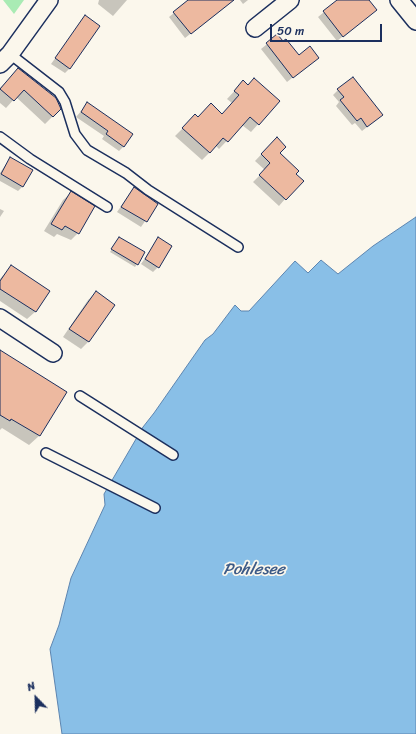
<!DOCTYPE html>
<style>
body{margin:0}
#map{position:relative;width:416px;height:734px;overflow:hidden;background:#fbf7ec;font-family:Sriracha,sans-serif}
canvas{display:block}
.north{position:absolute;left:16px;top:678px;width:40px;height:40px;-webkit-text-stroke:3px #fbf7ec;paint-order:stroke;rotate:337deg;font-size:11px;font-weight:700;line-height:16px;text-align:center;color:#1b2f5e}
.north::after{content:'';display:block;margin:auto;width:14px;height:18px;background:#1b2f5e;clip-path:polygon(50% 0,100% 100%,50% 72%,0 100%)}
.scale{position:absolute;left:270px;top:24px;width:112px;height:18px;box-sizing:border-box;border:2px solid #1b2f5e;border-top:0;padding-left:5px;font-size:12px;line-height:14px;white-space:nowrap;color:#1b2f5e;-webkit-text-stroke:3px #fbf7ec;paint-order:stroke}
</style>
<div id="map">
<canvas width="416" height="734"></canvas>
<div class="north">N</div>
<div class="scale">50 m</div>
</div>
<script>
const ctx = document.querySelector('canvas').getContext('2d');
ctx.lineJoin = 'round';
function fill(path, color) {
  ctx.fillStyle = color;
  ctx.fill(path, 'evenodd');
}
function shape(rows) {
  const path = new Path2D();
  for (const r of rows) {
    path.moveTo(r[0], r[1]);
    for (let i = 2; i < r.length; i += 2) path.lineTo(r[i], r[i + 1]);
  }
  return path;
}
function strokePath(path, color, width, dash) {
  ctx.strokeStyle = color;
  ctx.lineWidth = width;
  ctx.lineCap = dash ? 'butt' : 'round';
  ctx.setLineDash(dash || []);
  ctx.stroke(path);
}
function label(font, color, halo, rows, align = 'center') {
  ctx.font = font + ' Sriracha,sans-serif';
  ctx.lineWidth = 3.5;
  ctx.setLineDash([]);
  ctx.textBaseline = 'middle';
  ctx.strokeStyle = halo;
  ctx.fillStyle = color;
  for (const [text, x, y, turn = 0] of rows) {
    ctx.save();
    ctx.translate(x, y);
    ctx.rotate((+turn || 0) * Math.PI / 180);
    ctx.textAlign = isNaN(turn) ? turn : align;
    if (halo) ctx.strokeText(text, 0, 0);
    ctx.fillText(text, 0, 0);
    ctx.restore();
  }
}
const green = shape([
 [3,0,24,0,14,14]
]);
const water = shape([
 [416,217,416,734,62,734,50,649,59,625,71,578,105,505,104,494,143,427,154,413,205,340,213,334,235,305,241,311,249,311,295,261,308,273,321,260,338,274,373,246,416,217]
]);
const shadow = shape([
 [99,0,127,0,113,16,98,4],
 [190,0,234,0,185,38,169,17],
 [240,0,248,0,243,4],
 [339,0,367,0,370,15,337,41,318,17],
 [85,17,70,68,65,73,51,64],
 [277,36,298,57,312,62,287,82,261,49],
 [11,77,60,109,45,124,16,97,6,108,0,103,0,88],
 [243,82,248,86,279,101,251,132,242,125,219,149,216,146,202,160,175,136,188,123,198,118,222,115,232,103,227,99],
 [338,90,376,120,362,131,355,123,352,125,336,106,339,102,333,95],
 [88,103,124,146,119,151,102,139,104,136,76,117],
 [270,145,279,153,285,199,279,206,253,182,265,170,255,161],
 [10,158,23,186,18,191,0,181,0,173],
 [134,188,157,204,141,227,117,212],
 [71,193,78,233,71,240,57,234,54,237,44,231,63,200],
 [0,209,4,211,0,217],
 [119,238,137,264,135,267,110,252],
 [158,239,158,267,153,272,141,264],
 [11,266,48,291,35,312,27,319,0,301,0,279],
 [96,293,114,305,88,342,81,349,63,337,88,300],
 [0,351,66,393,39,436,29,445,2,428,0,430]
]);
const building = shape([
 [188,0,234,0,191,34,173,12,188,0],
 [337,0,369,0,377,10,343,37,323,11,337,0],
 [85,15,100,26,70,69,55,58,85,15],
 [277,34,283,41,286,39,299,55,310,46,319,58,293,78,266,43,277,34],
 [18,68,56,98,61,109,53,117,24,90,14,101,0,89,18,68],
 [353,77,383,115,367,127,361,118,357,121,340,100,344,97,337,89,353,77],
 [254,78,280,101,259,125,250,117,228,142,223,138,210,153,182,128,195,114,198,117,211,103,222,114,239,95,234,91,243,80,248,85,254,78],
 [87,102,133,134,124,147,106,134,108,131,81,112,87,102],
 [277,137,286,147,280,153,299,171,296,174,304,181,286,200,259,175,270,163,261,154,277,137],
 [10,157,33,170,23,187,1,174,10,157],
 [134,187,158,204,147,222,121,207,134,187],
 [71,191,95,206,79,234,65,226,62,230,51,224,71,191],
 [119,237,145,252,138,265,111,249,119,237],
 [158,237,172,246,159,268,145,259,158,237],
 [11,265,50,291,36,312,0,289,0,281,11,265],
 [96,291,115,305,89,342,69,329,96,291],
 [0,350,67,392,40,436,11,419,10,421,0,415,0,350]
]);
const service = shape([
 [10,54,59,92,65,102,75,134,87,150,126,173,148,190,238,247],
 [0,137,30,159,107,207],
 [80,396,173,455],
 [46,453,155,508]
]);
const minor = shape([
 [399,0,416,21],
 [255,28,290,0],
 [0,64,10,54,49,0],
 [0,318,53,353]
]);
const waterNames = [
 ["Pohlesee",254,570]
];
fill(green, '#a9ebb4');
fill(water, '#89bfe7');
strokePath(water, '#5d85b0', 1);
fill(shadow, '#0003');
fill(building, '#edb9a0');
strokePath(building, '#1b2f5e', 1);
strokePath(service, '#1b2f5e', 12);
strokePath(minor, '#1b2f5e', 20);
strokePath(service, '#fbf7ec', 9);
strokePath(minor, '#fbf7ec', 17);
label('italic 16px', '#3c5a87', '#fbf7ec', waterNames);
</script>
